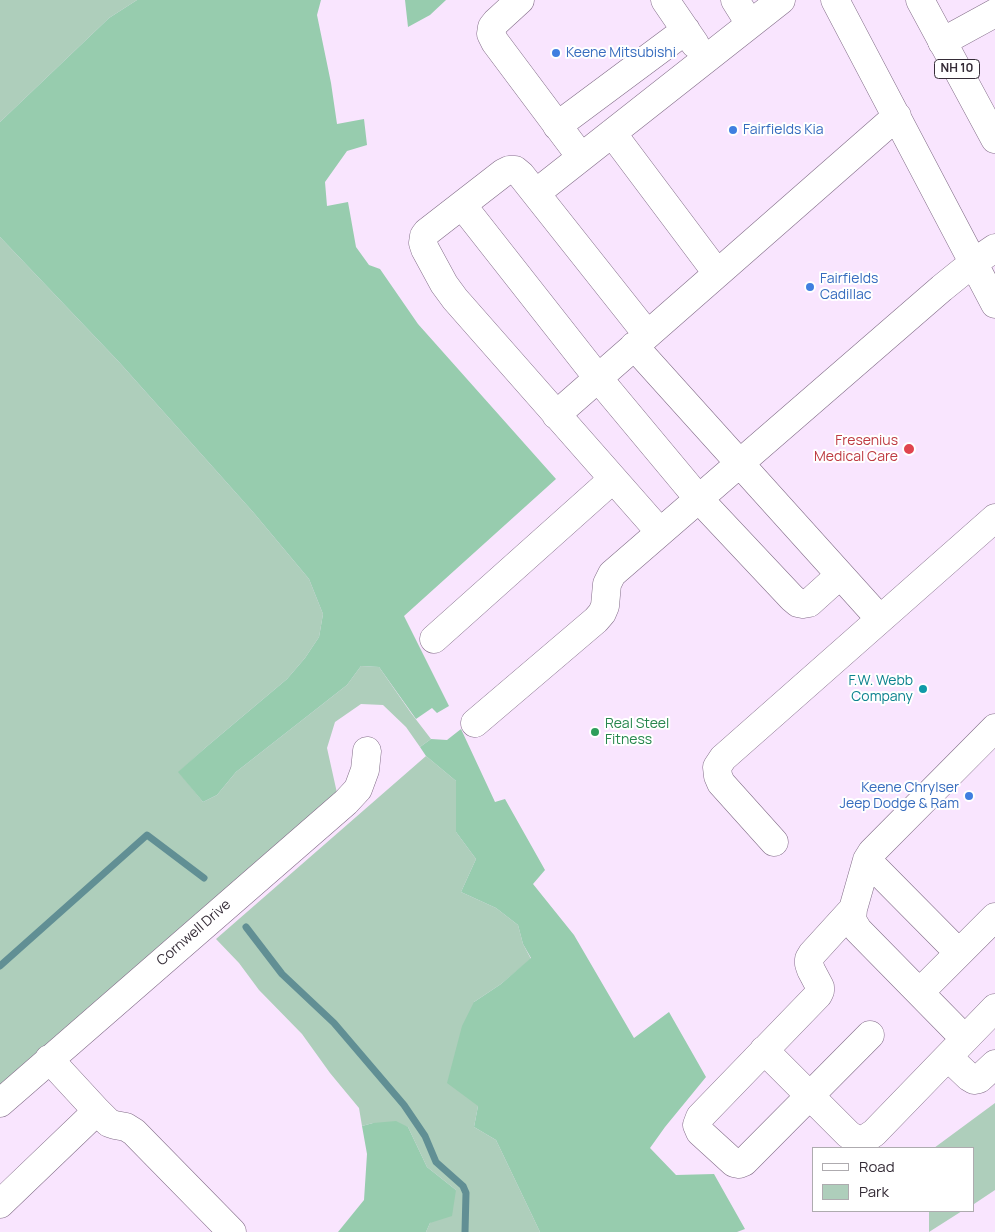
<!DOCTYPE html>
<style>
body{margin:0}
#map{position:relative;width:995px;height:1232px;overflow:hidden;background:#f9e5fe;font-family:Manrope,sans-serif}
canvas{display:block}
.legend{position:absolute;left:812px;top:1147px;width:162px;height:65px;box-sizing:border-box;background:#fff;border:1px solid #aeabaf;margin:0;padding:6px 9px;list-style:none;font-size:15px;color:#352c37}
.legend li{display:flex;align-items:center;gap:10px;height:25px}
.legend b{width:25px;border:1px solid #aeabaf}
</style>
<div id="map">
<canvas width="995" height="1232"></canvas>
<ul class="legend">
<li><b style="height:6px;background:#fff"></b>Road</li>
<li><b style="height:14px;background:#aecebb"></b>Park</li>
</ul>
</div>
<script>
const ctx = document.querySelector('canvas').getContext('2d');
ctx.lineJoin = 'round';
function fill(path, color) {
  ctx.fillStyle = color;
  ctx.fill(path, 'evenodd');
}
function shape(rows) {
  const path = new Path2D();
  for (const r of rows) {
    path.moveTo(r[0], r[1]);
    for (let i = 2; i < r.length; i += 2) path.lineTo(r[i], r[i + 1]);
  }
  return path;
}
function strokePath(path, color, width, dash) {
  ctx.strokeStyle = color;
  ctx.lineWidth = width;
  ctx.lineCap = dash ? 'butt' : 'round';
  ctx.setLineDash(dash || []);
  ctx.stroke(path);
}
function label(font, color, halo, rows, align = 'center') {
  ctx.font = font + ' Manrope,sans-serif';
  ctx.lineWidth = 4;
  ctx.setLineDash([]);
  ctx.textBaseline = 'middle';
  ctx.strokeStyle = halo;
  ctx.fillStyle = color;
  for (const [text, x, y, turn = 0] of rows) {
    ctx.save();
    ctx.translate(x, y);
    ctx.rotate((+turn || 0) * Math.PI / 180);
    ctx.textAlign = isNaN(turn) ? turn : align;
    if (halo) ctx.strokeText(text, 0, 0);
    ctx.fillText(text, 0, 0);
    ctx.restore();
  }
}
const green = shape([
 [0,0,137,0,109,18,0,122],
 [0,237,119,362,253,512,309,579,323,614,319,637,305,658,287,679,205,748,179,772,203,802,217,795,236,772,347,685,361,666,379,667,411,713,431,739,420,747,406,727,383,705,361,704,335,722,327,748,337,793,0,1091],
 [426,756,456,781,456,832,476,859,461,892,496,908,518,925,523,944,531,959,501,984,474,1002,478,1106,474,1127,496,1140,540,1232,426,1232,430,1223,456,1190,427,1167,408,1127,373,1123,362,1126,359,1108,330,1073,302,1034,259,990,239,963,216,939],
 [995,1103,995,1190,974,1204,974,1148,934,1148],
 [929,1211,962,1211,929,1232]
]);
const forest = shape([
 [137,0,321,0,317,15,331,83,337,124,364,119,367,145,347,151,325,182,327,206,348,202,356,247,369,265,380,269,418,324,556,479,404,616,449,706,437,713,432,708,416,719,379,667,361,666,347,685,236,772,217,795,203,802,178,772,205,748,287,679,305,658,319,637,323,614,309,579,253,512,119,362,0,237,0,122,109,18],
 [405,0,446,0,430,15,408,27],
 [461,729,495,802,505,799,545,870,533,884,574,935,634,1038,669,1012,706,1077,665,1127,650,1148,676,1175,714,1174,745,1229,737,1232,540,1232,496,1140,474,1127,478,1106,447,1083,462,1026,474,1002,501,984,531,958,523,944,518,925,496,908,461,892,476,859,456,832,456,781,426,756,420,747,431,739,447,740],
 [396,1121,408,1127,427,1167,456,1190,452,1216,430,1223,426,1232,338,1232,364,1200,367,1154,362,1126,373,1123]
]);
const stream = shape([
 [246,927,282,974,334,1023,404,1105,425,1136,436,1162,463,1186,466,1193,465,1232],
 [0,966,147,835,204,878]
]);
const minor = shape([
 [520,0,496,22,492,27,491,34,495,42,581,157],
 [665,0,695,44],
 [735,0,750,24],
 [835,0,995,304],
 [942,42,995,13],
 [557,126,686,30],
 [612,133,717,273],
 [536,193,781,0],
 [462,205,598,378,698,498,792,598,798,603,803,604,809,603,840,575],
 [647,334,521,175,515,170,509,170,503,173,427,232,424,236,423,243,425,249,444,284,455,299,660,532],
 [634,346,880,619],
 [556,415,897,116],
 [434,639,613,479],
 [475,723,596,620,602,613,605,606,607,584,612,574,942,288,973,263,995,248],
 [774,842,721,783,718,776,717,767,723,758,995,518],
 [867,860,959,953],
 [853,909,812,954,809,959,809,964,811,970,820,987,820,991,818,995,700,1117,697,1125,700,1132,734,1163,739,1164,744,1162,870,1035],
 [920,992,995,917],
 [965,1039,858,930,852,920,853,909,867,860,872,852,995,728],
 [764,1050,848,1134,855,1139,861,1140,868,1137,874,1133,995,1008],
 [948,1057,969,1077,974,1080,979,1079,995,1064],
 [0,1103,346,802,358,789,365,770,367,751],
 [97,1111,109,1123,115,1125,126,1127,134,1132,232,1232],
 [0,1204,97,1111,49,1059]
]);
const major = shape([
 [920,0,995,139]
]);
const markers = [
 [556,53,5,"#3f7fe0"],
 [733,130,5,"#3f7fe0"],
 [810,287,5,"#3f7fe0"],
 [909,449,6,"#e0444e"],
 [923,689,5,"#0f9aa8"],
 [595,732,5,"#2e9e5b"],
 [969,796,5,"#3f7fe0"]
];
const shields = [
 [957,69,45]
];
const shieldNames = [
 ["NH 10",957,69]
];
const shopNames = [
 ["Keene Mitsubishi",566,53],
 ["Fairfields Kia",743,130],
 ["Fairfields",820,279],
 ["Cadillac",820,295],
 ["Keene Chrylser",959,788,"right"],
 ["Jeep Dodge & Ram",959,804,"right"]
];
const healthNames = [
 ["Fresenius",898,441],
 ["Medical Care",898,457]
];
const cultureNames = [
 ["F.W. Webb",913,681],
 ["Company",913,697]
];
const leisureNames = [
 ["Real Steel",605,724],
 ["Fitness",605,740]
];
const streetNames = [
 ["Cornwell Drive",194,933,-41]
];
fill(green, '#aecebb');
fill(forest, '#97ccae');
strokePath(stream, '#618f94', 7);
strokePath(minor, '#826d88', 29);
strokePath(major, '#826d88', 29);
strokePath(minor, '#fff', 28);
strokePath(major, '#fff', 28);
for (const [x, y, r, color] of markers) {
  const dot = new Path2D();
  dot.arc(x, y, r, 0, 2 * Math.PI);
  ctx.fillStyle = color;
  ctx.fill(dot);
  strokePath(dot, '#fff', 2);
}
for (const [x, y, w] of shields) {
  const box = new Path2D();
  box.roundRect(x - w / 2, y - 9.5, w, 19, 4);
  ctx.fillStyle = '#fff';
  ctx.fill(box);
  strokePath(box, '#352c37', 1);
}
label('bold 12px', '#352c37', null, shieldNames);
label('14px', '#366cbe', '#fff', shopNames, 'left');
label('14px', '#be3a42', '#fff', healthNames, 'right');
label('14px', '#0d838f', '#fff', cultureNames, 'right');
label('14px', '#27864d', '#fff', leisureNames, 'left');
label('14px', '#352c37', '#fff', streetNames);
</script>
